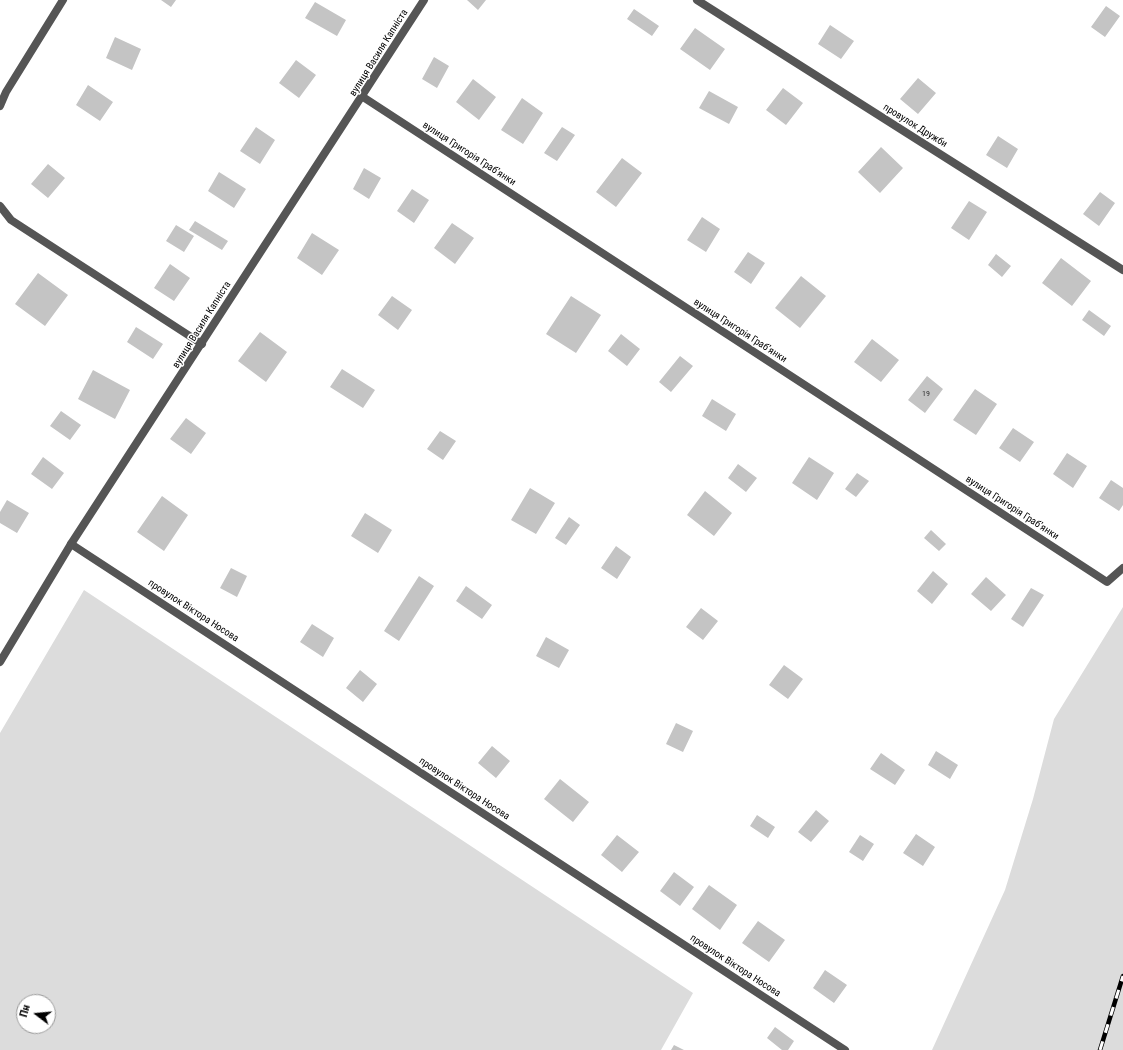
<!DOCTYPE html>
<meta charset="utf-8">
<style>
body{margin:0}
#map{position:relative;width:1123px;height:1050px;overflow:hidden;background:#fff;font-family:"Roboto Condensed",sans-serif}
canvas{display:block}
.north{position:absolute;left:16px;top:994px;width:40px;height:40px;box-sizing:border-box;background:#fff;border:1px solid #999;border-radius:50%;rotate:286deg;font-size:11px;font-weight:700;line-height:16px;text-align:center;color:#000}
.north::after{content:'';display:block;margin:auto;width:14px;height:18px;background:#000;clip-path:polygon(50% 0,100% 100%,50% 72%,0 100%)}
</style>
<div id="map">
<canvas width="1123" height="1050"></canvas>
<div class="north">Пн</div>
</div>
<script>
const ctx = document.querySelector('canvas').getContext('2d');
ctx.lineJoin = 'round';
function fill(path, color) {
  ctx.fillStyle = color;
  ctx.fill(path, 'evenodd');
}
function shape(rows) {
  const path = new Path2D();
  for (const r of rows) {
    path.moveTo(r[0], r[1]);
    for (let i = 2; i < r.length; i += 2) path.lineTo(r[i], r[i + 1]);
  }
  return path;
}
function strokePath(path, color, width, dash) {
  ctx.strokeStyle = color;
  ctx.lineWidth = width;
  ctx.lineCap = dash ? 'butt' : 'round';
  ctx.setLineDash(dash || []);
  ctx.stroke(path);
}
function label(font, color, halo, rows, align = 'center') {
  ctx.font = font + ' "Roboto Condensed",sans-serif';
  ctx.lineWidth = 3;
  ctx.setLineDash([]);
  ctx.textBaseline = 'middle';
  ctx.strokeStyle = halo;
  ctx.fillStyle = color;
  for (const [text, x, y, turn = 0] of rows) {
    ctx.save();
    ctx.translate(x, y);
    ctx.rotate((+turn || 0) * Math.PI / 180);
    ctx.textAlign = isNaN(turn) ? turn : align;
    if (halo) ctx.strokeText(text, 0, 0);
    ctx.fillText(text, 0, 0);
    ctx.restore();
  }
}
const green = shape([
 [84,590,693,993,661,1050,0,1050,0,733],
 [24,1002,48,1002,48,1026,24,1026],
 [1123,607,1123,1050,932,1050,1005,890,1033,799,1054,719]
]);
const building = shape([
 [161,0,176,0,171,7],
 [467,0,486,0,478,10],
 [315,2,346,20,337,36,305,18],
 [1106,6,1120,16,1105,37,1091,27],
 [634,9,659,26,652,36,627,19],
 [830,25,854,41,841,59,818,44],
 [695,28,725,49,710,70,680,49],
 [115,37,141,49,132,70,106,58],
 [434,57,449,66,437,88,422,79],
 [296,60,316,75,299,98,279,83],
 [918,78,936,93,918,114,900,99],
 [473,79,496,97,479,120,456,102],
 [88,85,113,102,100,121,76,105],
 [783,88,803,103,786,125,766,110],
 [709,91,738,107,729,124,699,108],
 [522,98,543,113,523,144,501,130],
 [256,127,275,140,260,164,240,151],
 [562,127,575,135,557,161,544,153],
 [998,136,1018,149,1007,168,986,155],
 [881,147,903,168,880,193,858,172],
 [622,158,642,173,616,207,596,192],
 [48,164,65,178,48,198,31,184],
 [364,168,381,178,369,199,353,189],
 [219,172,246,189,234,208,208,191],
 [412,189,429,200,414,223,397,211],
 [1100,192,1115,203,1099,226,1083,214],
 [969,201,987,212,969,240,951,228],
 [702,217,720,229,706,252,687,240],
 [195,221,228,241,222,250,189,230],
 [452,223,474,238,455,264,434,248],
 [176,225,194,236,184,252,166,241],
 [312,233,339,250,322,275,297,258],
 [748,252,765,263,751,284,734,272],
 [996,254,1011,266,1002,277,988,265],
 [1061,258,1091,281,1072,306,1042,283],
 [170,264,190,278,174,301,154,288],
 [38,273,68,295,45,326,15,304],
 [801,276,826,296,800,328,775,308],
 [392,296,412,310,398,330,378,315],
 [571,296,601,315,576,353,546,334],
 [1089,310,1111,326,1104,336,1082,320],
 [136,327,163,344,153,359,127,342],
 [260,332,287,352,266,382,238,361],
 [621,334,640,349,627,366,608,351],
 [872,339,899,360,881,382,854,362],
 [680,356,693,366,671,392,659,382],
 [342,369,375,390,363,408,330,387],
 [93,370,130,390,115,419,78,399],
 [927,376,943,389,925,413,908,400],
 [975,389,997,404,976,435,953,420],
 [712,399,736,414,726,431,702,416],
 [61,411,81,425,70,440,50,426],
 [186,418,206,433,191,454,170,439],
 [1013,428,1034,442,1020,462,999,448],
 [440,431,456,441,443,460,427,449],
 [1067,453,1087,466,1073,488,1053,474],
 [43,457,64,473,52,489,31,474],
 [809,457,834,473,817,500,792,483],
 [738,464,757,478,746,492,728,478],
 [857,473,869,481,856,497,845,489],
 [1111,480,1123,488,1123,505,1119,511,1099,498],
 [530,488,555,503,536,534,511,520],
 [705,491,732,513,714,536,687,515],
 [162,496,188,515,164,551,137,532],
 [7,500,29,513,17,533,0,523,0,512],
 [365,513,392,530,378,553,351,536],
 [569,517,580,525,566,545,555,538],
 [931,530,946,544,939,551,924,538],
 [616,546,631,557,617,579,601,568],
 [231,568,247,576,237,597,220,588],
 [933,571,948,584,932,604,917,591],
 [419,576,434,586,399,641,384,631],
 [986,577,1006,595,991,611,971,594],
 [466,586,492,605,482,619,456,601],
 [1031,588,1044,595,1023,627,1011,619],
 [701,608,718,621,703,640,686,627],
 [312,624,334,638,323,657,300,642],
 [546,637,569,650,559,668,536,656],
 [784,665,803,679,788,699,769,685],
 [360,670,377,684,363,702,346,688],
 [676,723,693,731,683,752,666,744],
 [492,746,510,761,496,778,478,763],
 [936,751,958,765,950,779,928,765],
 [881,753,905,770,895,785,870,769],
 [560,779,589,802,573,822,544,799],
 [816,810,829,821,811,842,798,832],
 [757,815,775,827,768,838,750,826],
 [916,834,935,847,923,866,903,853],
 [617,835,639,852,622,872,601,855],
 [860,835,874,844,863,861,849,852],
 [674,872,694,887,680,906,660,891],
 [709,885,737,905,720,930,692,909],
 [758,921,785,940,769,962,742,943],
 [825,970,847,985,834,1003,813,988],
 [775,1027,794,1041,788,1050,782,1050,767,1038],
 [674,1045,684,1050,671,1050]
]);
const service = shape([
 [0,106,6,92,63,0],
 [0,206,11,220,202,344]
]);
const minor = shape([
 [697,0,1123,270],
 [363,97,1107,582,1123,568],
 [71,544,845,1050]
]);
const tertiary = shape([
 [0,662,71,544,424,0]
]);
const rail = shape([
 [1100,1050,1123,976]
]);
const numberNames = [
 ["19",926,394]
];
const streetNames = [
 ["вулиця Василя Капніста",379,53,-58],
 ["провулок Дружби",915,126,32],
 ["вулиця Григорія Грабʼянки",469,154,33],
 ["вулиця Василя Капніста",202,325,-58],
 ["вулиця Григорія Грабʼянки",740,331,33],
 ["вулиця Григорія Грабʼянки",1012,508,33],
 ["провулок Віктора Носова",193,611,33],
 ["провулок Віктора Носова",464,789,33],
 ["провулок Віктора Носова",735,966,33]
];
fill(green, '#dcdcdc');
fill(building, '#c4c4c4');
strokePath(service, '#555', 8);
strokePath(minor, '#555', 8);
strokePath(tertiary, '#555', 8);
strokePath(rail, '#000', 4.5);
strokePath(rail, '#fff', 3, [9]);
label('8px', '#313131', null, numberNames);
label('10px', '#000', '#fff', streetNames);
</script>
